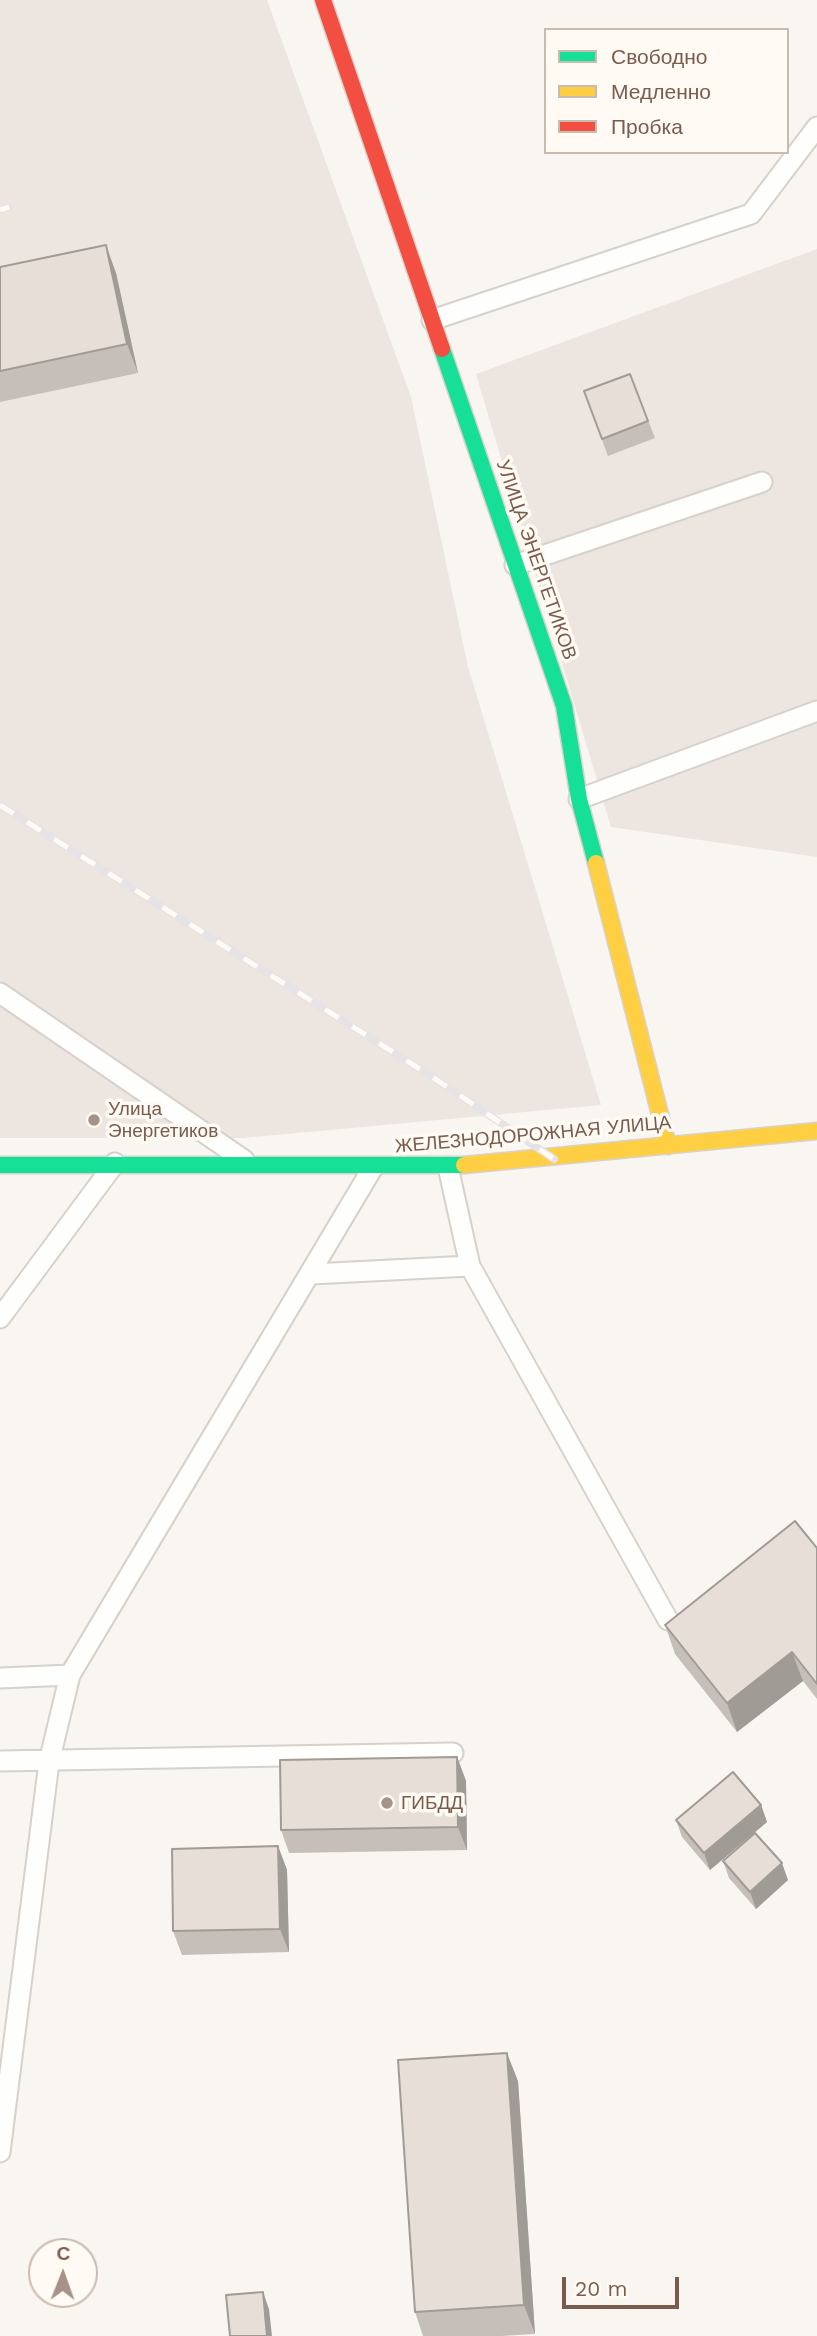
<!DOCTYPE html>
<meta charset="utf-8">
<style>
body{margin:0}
#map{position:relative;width:817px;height:2336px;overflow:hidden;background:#f9f5f0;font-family:"Work Sans",sans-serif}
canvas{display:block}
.legend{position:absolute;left:544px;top:28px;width:245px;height:126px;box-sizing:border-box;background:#fffaf3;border:2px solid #cabbb1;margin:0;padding:9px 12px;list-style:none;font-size:21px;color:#7a5c4d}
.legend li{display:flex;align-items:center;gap:14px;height:35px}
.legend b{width:35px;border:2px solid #cabbb1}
.north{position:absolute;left:28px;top:2238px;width:70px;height:70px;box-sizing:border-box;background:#fffaf3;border:2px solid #cabbb1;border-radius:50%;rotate:1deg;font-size:19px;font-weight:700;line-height:28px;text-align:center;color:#7a5c4d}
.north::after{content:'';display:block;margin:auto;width:24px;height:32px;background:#a69286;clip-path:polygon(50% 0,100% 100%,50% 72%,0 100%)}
.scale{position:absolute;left:562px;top:2277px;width:117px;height:32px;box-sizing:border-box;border:4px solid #7a5c4d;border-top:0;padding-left:9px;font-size:21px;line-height:24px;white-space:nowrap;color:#7a5c4d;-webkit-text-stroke:5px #fffaf3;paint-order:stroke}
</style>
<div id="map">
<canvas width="817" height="2336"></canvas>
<ul class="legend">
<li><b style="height:9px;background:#16e098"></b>Свободно</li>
<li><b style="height:9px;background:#ffcf43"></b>Медленно</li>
<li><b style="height:9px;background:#f24e42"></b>Пробка</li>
</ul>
<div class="north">С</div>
<div class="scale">20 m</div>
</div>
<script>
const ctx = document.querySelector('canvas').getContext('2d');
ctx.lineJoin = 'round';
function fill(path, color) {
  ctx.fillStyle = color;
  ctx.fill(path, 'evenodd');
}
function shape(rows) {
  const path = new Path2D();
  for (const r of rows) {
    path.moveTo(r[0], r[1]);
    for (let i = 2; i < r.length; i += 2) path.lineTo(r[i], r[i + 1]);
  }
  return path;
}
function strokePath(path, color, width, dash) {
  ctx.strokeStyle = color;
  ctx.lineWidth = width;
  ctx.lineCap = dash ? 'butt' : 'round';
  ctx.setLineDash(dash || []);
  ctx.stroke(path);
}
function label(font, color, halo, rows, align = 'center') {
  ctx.font = font + ' "Work Sans",sans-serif';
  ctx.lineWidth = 7;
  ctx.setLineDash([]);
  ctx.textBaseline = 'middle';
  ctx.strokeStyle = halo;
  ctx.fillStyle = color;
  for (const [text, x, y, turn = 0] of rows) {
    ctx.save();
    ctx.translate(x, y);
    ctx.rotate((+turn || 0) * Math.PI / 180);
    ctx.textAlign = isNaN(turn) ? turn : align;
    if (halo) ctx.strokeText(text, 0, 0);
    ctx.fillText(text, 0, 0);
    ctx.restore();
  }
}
const industrial = shape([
 [0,0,267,0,411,397,468,667,601,1105,243,1138,0,1138],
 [817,249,817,857,611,827,476,374]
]);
const lane = shape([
 [432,320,751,214,817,127],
 [515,565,762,482],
 [579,799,817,711],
 [0,993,244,1160],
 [448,1167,470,1266,668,1620],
 [312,1274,470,1266],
 [0,1318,115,1163],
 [0,1678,70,1675],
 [0,1761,453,1753],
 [0,2152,49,1762,70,1675,372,1169]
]);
const fast = shape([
 [442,349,564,706,579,799,596,863],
 [0,1165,464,1165]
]);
const slow = shape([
 [596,863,668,1146],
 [464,1165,817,1131]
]);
const jam = shape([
 [323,0,442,349]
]);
const rail = shape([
 [0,210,9,207],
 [0,805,431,1076,554,1159]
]);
const wall = shape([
 [0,267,116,273,138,373,0,402],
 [630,374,655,438,608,456,584,391],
 [817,1548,817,1699,803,1681,737,1732,675,1654,665,1625],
 [457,1757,466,1781,467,1850,289,1853,281,1830],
 [761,1805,767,1822,710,1870,682,1837,676,1820],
 [278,1846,287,1870,289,1952,182,1955,173,1931],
 [723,1861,788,1880,756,1909,729,1878],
 [518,2081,535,2334,501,2336,423,2336,415,2312]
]);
const shadedWall = shape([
 [106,245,116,273,138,373,127,344],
 [792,1652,803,1681,737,1732,727,1703],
 [457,1757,466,1781,467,1850,458,1827],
 [761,1805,767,1822,710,1870,704,1853],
 [278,1846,287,1870,289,1952,280,1929],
 [782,1863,788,1880,756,1909,750,1892],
 [507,2053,518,2081,535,2334,524,2305],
 [263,2292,269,2309,272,2336,267,2336]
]);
const building = shape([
 [106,245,127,344,0,371,0,267,106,245],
 [630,374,648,421,602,439,584,391,630,374],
 [795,1521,817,1548,817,1684,792,1652,727,1703,665,1625,795,1521],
 [457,1757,458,1827,281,1830,280,1760,457,1757],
 [733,1772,761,1805,704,1853,676,1820,733,1772],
 [755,1833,782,1863,750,1892,723,1861,755,1833],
 [278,1846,280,1929,173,1931,172,1849,278,1846],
 [507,2053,524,2305,415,2312,398,2060,507,2053],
 [263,2292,267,2336,230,2336,226,2295,263,2292]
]);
const markers = [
 [94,1120,7,"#a69286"],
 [387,1803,7,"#a69286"]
];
const streetNames = [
 ["УЛИЦА ЭНЕРГЕТИКОВ",536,560,71],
 ["ЖЕЛЕЗНОДОРОЖНАЯ УЛИЦА",533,1135,-5]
];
const poiNames = [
 ["Улица",108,1109],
 ["Энергетиков",108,1131],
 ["ГИБДД",401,1803]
];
fill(industrial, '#ede5e0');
strokePath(lane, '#d7d1cb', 23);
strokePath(fast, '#d9d2cb', 19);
strokePath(slow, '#d9d2cb', 19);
strokePath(jam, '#d9d2cb', 19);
strokePath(lane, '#fefefd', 19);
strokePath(fast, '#16e098', 16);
strokePath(slow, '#ffcf43', 16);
strokePath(jam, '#f24e42', 16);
strokePath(rail, '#e6e3e7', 8);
strokePath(rail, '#fffaf3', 5, [16]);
fill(wall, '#c6bfb9');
fill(shadedWall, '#a19b96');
fill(building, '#e6ded7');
strokePath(building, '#a19b96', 2);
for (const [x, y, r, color] of markers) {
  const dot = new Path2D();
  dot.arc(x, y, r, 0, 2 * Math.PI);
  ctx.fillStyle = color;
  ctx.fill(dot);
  strokePath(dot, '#fffaf3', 2.5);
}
label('19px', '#7a5c4d', '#fffaf3', streetNames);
label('19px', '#7a5c4d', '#fffaf3', poiNames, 'left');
</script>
